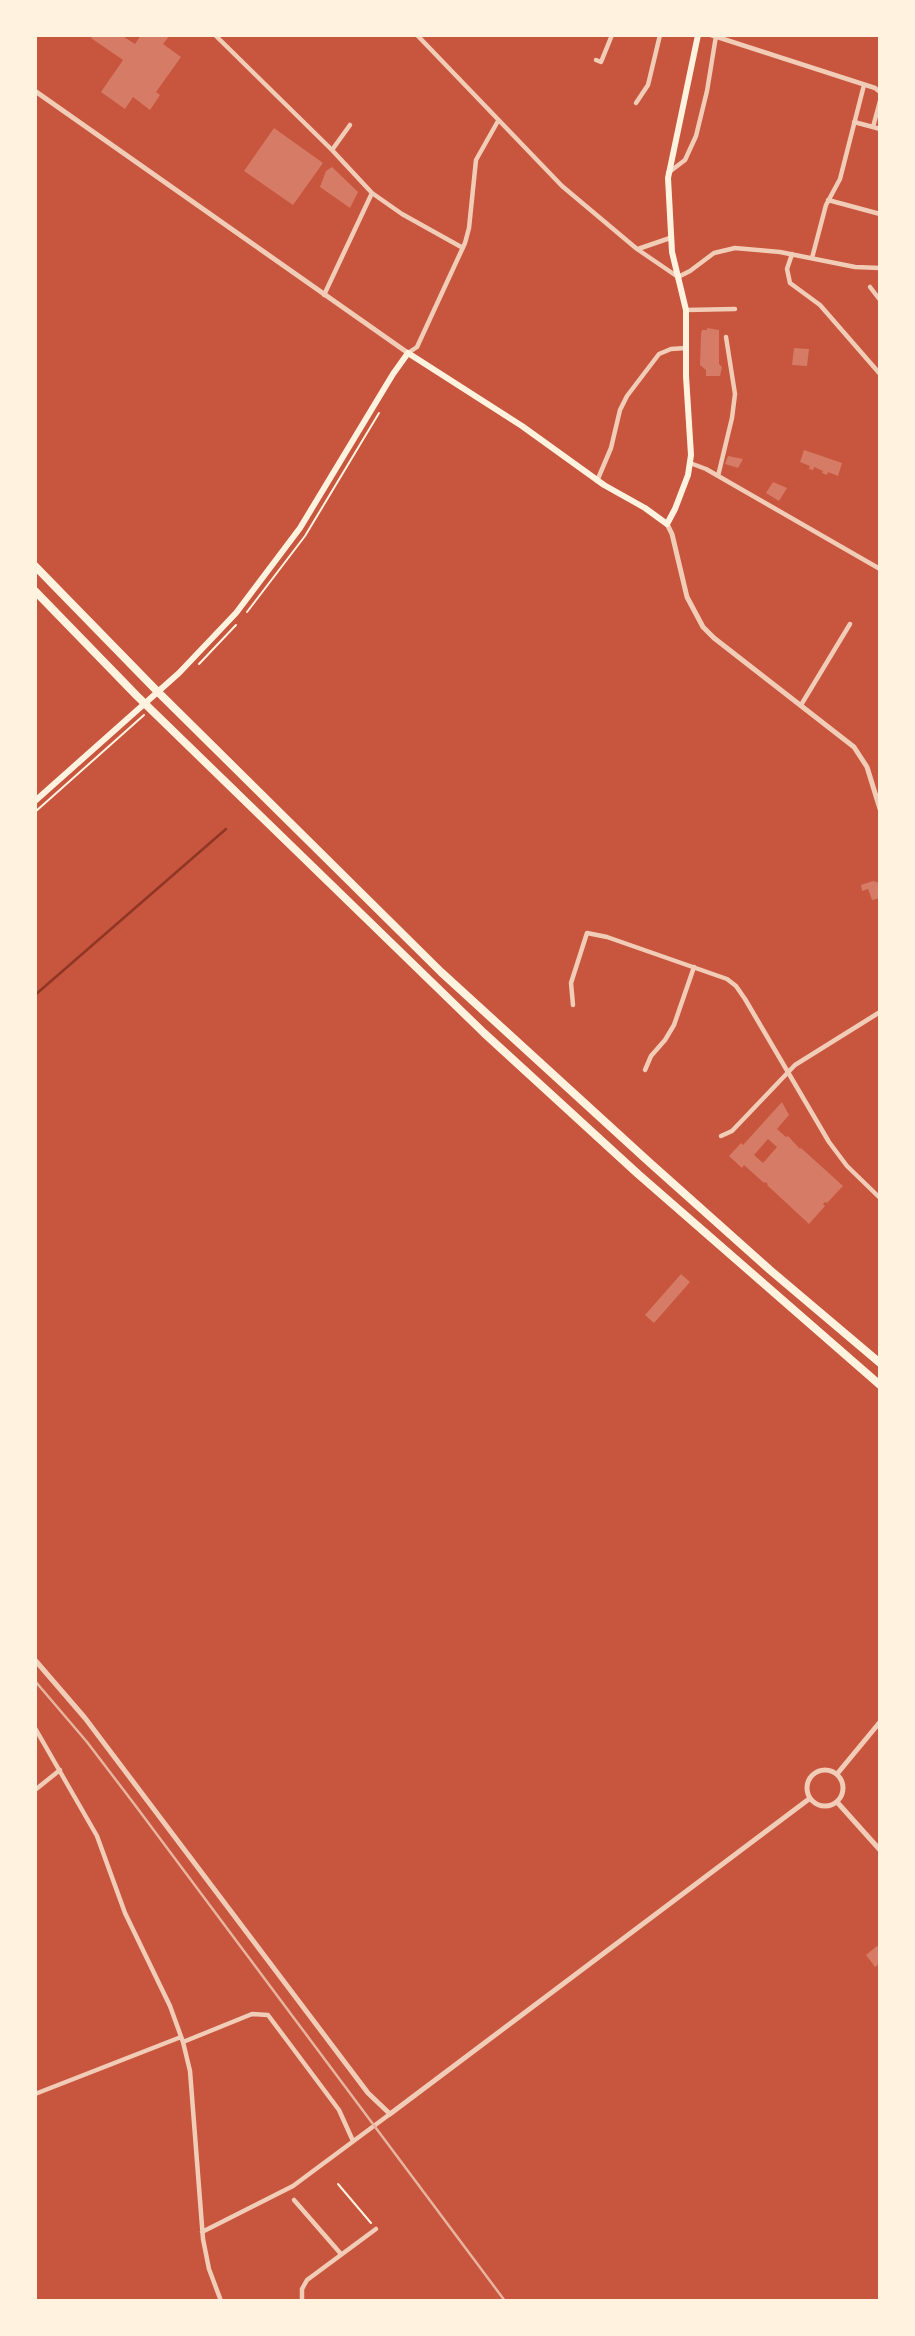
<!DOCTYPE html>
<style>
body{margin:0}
#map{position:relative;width:915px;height:2336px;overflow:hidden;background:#c8553d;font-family:Helvetica,sans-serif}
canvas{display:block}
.frame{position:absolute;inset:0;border:37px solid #fff3e0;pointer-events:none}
</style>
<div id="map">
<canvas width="915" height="2336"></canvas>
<div class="frame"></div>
</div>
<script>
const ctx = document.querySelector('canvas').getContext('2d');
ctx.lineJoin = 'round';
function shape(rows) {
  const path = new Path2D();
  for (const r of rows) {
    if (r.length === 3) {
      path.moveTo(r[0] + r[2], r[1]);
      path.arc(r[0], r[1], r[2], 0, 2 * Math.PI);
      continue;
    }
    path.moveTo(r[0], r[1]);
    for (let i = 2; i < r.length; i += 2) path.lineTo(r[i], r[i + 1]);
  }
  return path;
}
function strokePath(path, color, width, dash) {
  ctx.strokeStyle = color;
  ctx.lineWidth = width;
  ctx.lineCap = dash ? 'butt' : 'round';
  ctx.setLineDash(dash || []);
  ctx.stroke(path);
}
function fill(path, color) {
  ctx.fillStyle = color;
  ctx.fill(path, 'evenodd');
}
const stream = shape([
 [35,995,226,829]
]);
const building = shape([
 [94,35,121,35,135,44,141,35,170,35,163,44,181,57,156,92,160,95,150,110,133,97,125,109,101,92,123,60,91,38],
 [274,128,323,163,293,205,244,171],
 [332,167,358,192,350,208,320,187,326,171],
 [707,328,719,330,719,364,722,367,720,376,706,376,706,370,700,365,701,334,702,330,707,330],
 [794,348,809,349,807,366,792,365],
 [804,450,842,463,838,476,828,472,827,475,822,473,823,471,814,467,813,470,809,469,810,466,800,462],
 [728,456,743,459,738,468,725,464],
 [773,482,787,488,779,501,766,493],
 [873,881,880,883,880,898,872,900,868,889,862,891,861,885],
 [782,1102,789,1115,777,1129,786,1137,788,1136,800,1149,801,1148,843,1186,827,1203,825,1202,823,1204,825,1206,809,1224,767,1185,768,1184,765,1182,764,1183,744,1165,742,1168,729,1156,741,1143,743,1145],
 [768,1139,777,1147,763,1163,754,1155],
 [681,1274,690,1282,654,1323,645,1315],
 [877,1946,880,1949,880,1963,875,1967,866,1955]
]);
const path = shape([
 [247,612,305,536,379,413],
 [199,664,236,625],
 [35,812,144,715],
 [338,2184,371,2223]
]);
const minor = shape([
 [215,35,332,150,372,193,402,214,463,248],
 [417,35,562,186,637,249,678,277,690,271,714,253,735,248,780,252,855,267,880,268],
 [711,35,875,88,880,92],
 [596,60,601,62,612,35],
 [880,101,873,127,880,129],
 [636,103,648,85,660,35],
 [854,122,873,127],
 [332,150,350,125],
 [668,173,685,160,696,136,707,91,716,36],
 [828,200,880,214],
 [638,249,670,238],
 [792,254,787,269,790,283,820,305,880,374],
 [812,258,826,205,840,179,864,85],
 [870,287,880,300],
 [324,295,372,193],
 [686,310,735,309],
 [408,353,417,347,465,243,469,228,476,160,498,121],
 [690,463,706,469,880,569],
 [718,476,732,418,735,394,726,337],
 [597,481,611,448,620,410,627,396,659,354,671,349,686,348],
 [801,705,850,624],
 [573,1005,571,983,587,933,607,937,727,979,736,986,745,999,829,1142,847,1166,880,1198],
 [645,1070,651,1056,665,1040,674,1025,694,967],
 [721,1136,732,1131,795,1065,880,1012],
 [35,1728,97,1836,125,1913,170,2006,183,2042,190,2071,203,2239,209,2269,221,2301],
 [35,1790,60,1770],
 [183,2042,252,2014,268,2015,339,2110,353,2141],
 [35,2094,181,2037],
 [294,2200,341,2254],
 [202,2232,293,2186,390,2114],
 [302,2301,302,2289,307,2280,376,2229]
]);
const tertiary = shape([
 [35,91,408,353],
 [667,524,672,534,687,597,703,627,714,638,854,747,867,767,880,809],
 [35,1660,85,1718,368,2093,390,2114,809,1799],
 [825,1788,18],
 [837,1774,880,1722],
 [837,1802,880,1850]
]);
const secondary = shape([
 [35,801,179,673,236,613,300,528,393,374,408,353,522,426,604,485,645,508,667,524,675,509,688,475,691,455,686,376,686,310,672,252,668,178,698,35]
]);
const motorway = shape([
 [35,566,154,688,441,972,649,1162,770,1270,880,1363],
 [35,591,137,696,484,1033,638,1174,880,1385]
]);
const rail = shape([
 [35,1681,87,1742,135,1805,505,2301]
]);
strokePath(stream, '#8f3625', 2.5);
fill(building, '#d67c66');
strokePath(path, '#fff3e0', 2);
strokePath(minor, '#f1ccb7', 4.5);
strokePath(tertiary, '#f1ccb7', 5);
strokePath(secondary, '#fff3e0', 6);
strokePath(motorway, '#fff3e0', 8);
strokePath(rail, '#e9b49f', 2.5);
</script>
